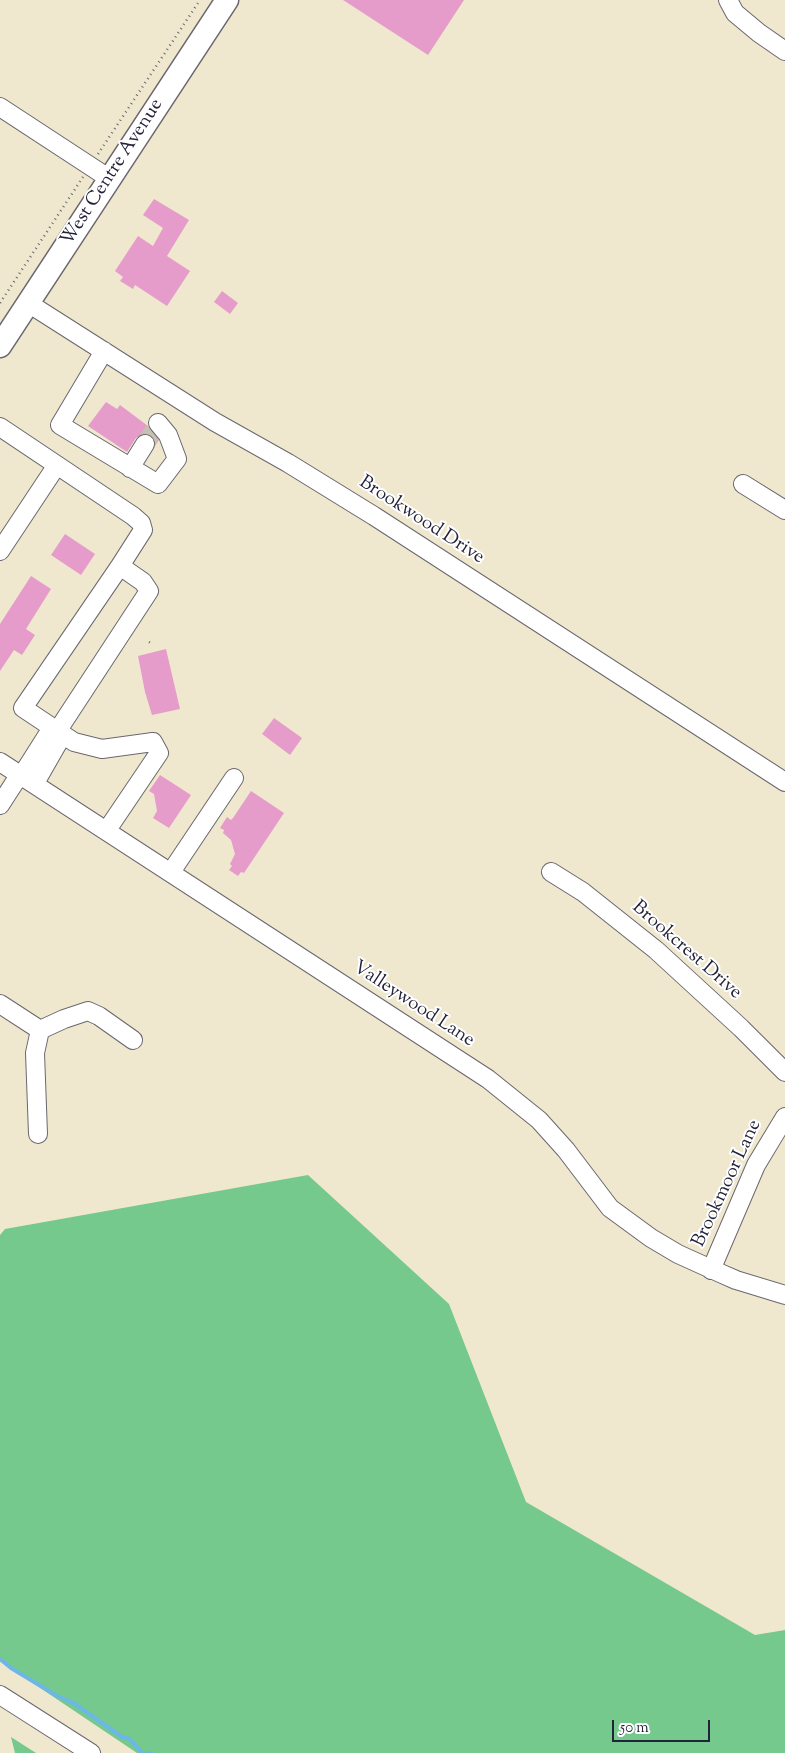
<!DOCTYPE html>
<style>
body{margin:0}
#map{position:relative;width:785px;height:1753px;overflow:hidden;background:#efe8ce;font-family:"Sorts Mill Goudy",serif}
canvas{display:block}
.scale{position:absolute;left:612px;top:1720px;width:98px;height:22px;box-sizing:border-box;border:2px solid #22223b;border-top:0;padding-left:6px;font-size:15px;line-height:18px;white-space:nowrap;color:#22223b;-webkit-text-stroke:4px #fff;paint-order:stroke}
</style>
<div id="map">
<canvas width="785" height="1753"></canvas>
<div class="scale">50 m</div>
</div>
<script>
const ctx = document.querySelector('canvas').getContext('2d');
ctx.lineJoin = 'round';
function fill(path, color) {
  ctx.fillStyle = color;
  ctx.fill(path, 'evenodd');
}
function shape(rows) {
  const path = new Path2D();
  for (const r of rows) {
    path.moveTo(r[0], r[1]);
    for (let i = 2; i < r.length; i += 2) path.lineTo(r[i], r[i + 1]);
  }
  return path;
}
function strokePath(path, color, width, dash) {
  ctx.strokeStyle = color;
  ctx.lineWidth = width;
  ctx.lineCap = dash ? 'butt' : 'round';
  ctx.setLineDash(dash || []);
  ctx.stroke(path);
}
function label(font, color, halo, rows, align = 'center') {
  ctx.font = font + ' "Sorts Mill Goudy",serif';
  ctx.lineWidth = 4;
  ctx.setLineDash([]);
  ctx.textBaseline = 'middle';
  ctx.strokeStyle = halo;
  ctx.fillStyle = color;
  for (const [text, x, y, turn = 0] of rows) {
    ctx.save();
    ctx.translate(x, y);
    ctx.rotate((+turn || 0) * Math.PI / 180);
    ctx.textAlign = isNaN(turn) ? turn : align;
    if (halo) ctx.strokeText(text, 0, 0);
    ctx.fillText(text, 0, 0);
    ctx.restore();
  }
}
const green = shape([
 [308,1175,449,1304,526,1502,755,1635,785,1630,785,1753,137,1753,0,1661,0,1235,5,1229],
 [11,1737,36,1753,15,1753]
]);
const stream = shape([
 [0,1659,11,1668,59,1697,72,1702,122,1737,130,1739,142,1753],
 [147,1753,151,1753]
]);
const building = shape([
 [343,0,464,0,428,55],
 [154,199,189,220,167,256,190,271,167,306,135,285,133,289,120,281,123,277,115,271,138,236,153,246,163,228,143,215],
 [222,291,238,303,230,314,214,302],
 [106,402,117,409,120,405,148,426,159,440,155,446,154,439,150,435,145,433,136,438,127,452,88,426],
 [65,534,95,554,81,575,51,555],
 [31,576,51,589,26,629,35,635,22,655,14,650,0,671,0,624],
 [166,649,180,709,152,715,145,692,138,656],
 [274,718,302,738,290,755,262,734],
 [160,775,191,795,169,828,153,818,157,811,154,794,149,791],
 [251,791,284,813,244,873,241,872,238,876,229,870,232,866,230,864,235,854,231,840,223,833,224,830,220,828,227,817,231,820,233,818]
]);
const minorTunnel = shape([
 [145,444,154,430]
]);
const path = shape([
 [98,154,200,0],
 [0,303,83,177],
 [149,642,152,644]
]);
const minor = shape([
 [728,0,735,13,759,33,785,51],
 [0,107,110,179],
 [28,303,215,422,288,463,374,516,785,782],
 [104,351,60,425,158,484,177,459,168,435,158,423],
 [0,427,133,516,141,523,143,530,120,566,143,582,149,591,58,730],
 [130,468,145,444],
 [743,484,785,510],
 [0,551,57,465],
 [0,762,488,1079,539,1120,566,1150,610,1208,651,1238,678,1254,720,1273,736,1280,785,1295],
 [22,775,48,734,58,730,59,741,35,783],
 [0,805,20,774],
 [107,830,159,753,153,742,102,749,74,742,23,708,120,566],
 [171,872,234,778],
 [551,872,583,892,656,950,741,1028,785,1072],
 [0,1004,40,1030],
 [40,1030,64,1019,88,1011,99,1016,133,1040],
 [38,1134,35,1053,40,1030],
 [711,1270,756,1165,785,1117],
 [0,1695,91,1753]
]);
const major = shape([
 [0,346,227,0]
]);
const streetNames = [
 ["West Centre Avenue",113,173,-57],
 ["Brookwood Drive",421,521,33],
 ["Brookcrest Drive",686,951,41],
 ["Valleywood Lane",413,1005,33],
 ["Brookmoor Lane",728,1184,-65]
];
fill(green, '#75c98c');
strokePath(stream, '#6db7e6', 4);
fill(building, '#e69cca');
strokePath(minorTunnel, '#c6c0b1', 18, [18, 9]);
strokePath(minor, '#6a676e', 20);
strokePath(major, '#6a676e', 25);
strokePath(path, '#6a676e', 2.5, [1, 4]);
strokePath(minor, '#fff', 18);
strokePath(major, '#fff', 22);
label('19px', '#22223b', '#fff', streetNames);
</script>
